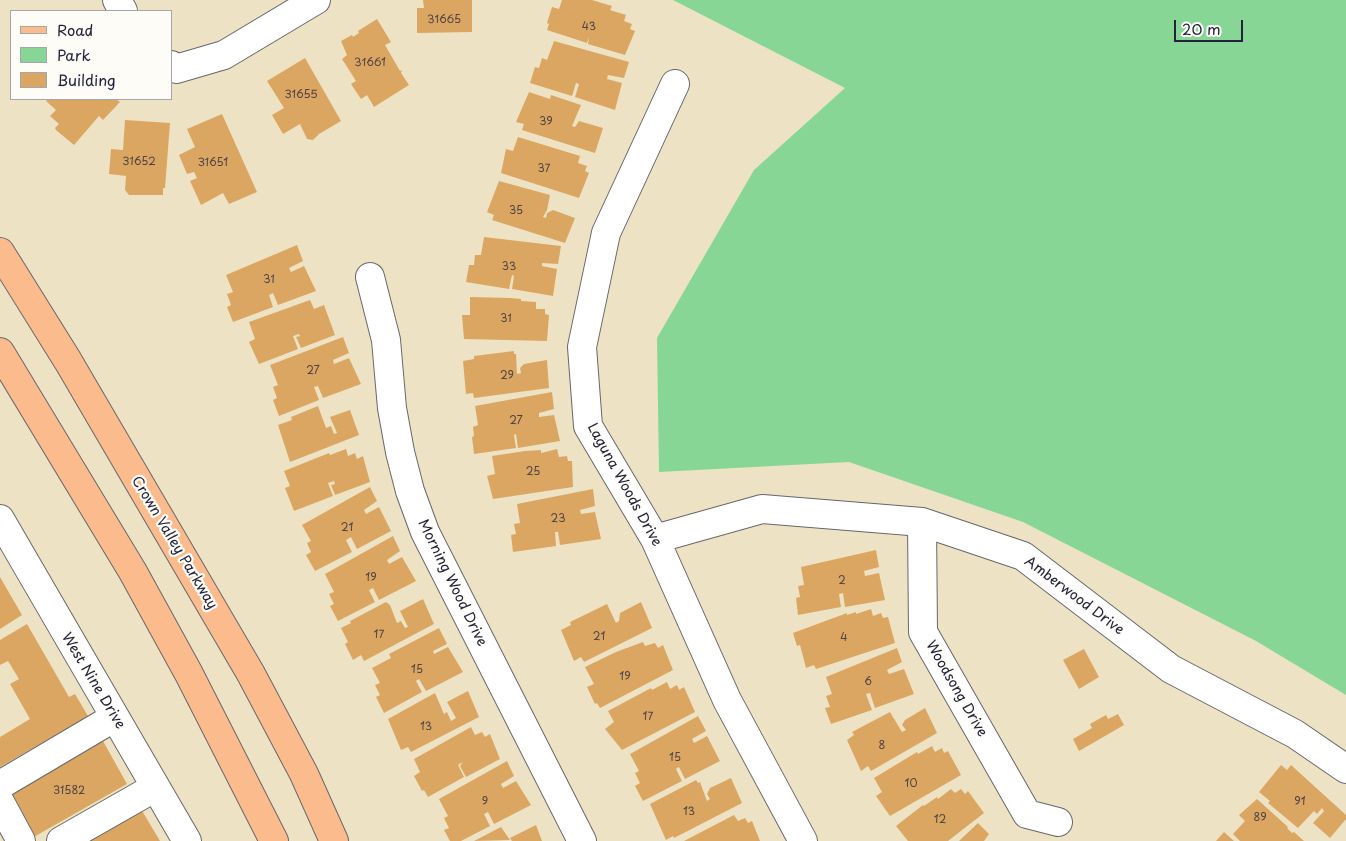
<!DOCTYPE html>
<style>
body{margin:0}
#map{position:relative;width:1346px;height:841px;overflow:hidden;background:#ede3c4;font-family:"Playpen Sans",sans-serif}
canvas{display:block}
.legend{position:absolute;left:10px;top:10px;width:162px;height:90px;box-sizing:border-box;background:#fdfcf7;border:1px solid #a5a5ac;margin:0;padding:6px 9px;list-style:none;font-size:15px;color:#22223b}
.legend li{display:flex;align-items:center;gap:10px;height:25px}
.legend b{width:25px;border:1px solid #a5a5ac}
.scale{position:absolute;left:1174px;top:20px;width:69px;height:22px;box-sizing:border-box;border:2px solid #22223b;border-top:0;padding-left:6px;font-size:15px;line-height:18px;white-space:nowrap;color:#22223b;-webkit-text-stroke:4px #fdfcf7;paint-order:stroke}
</style>
<div id="map">
<canvas width="1346" height="841"></canvas>
<ul class="legend">
<li><b style="height:6px;background:#fbbb8d"></b>Road</li>
<li><b style="height:14px;background:#88d695"></b>Park</li>
<li><b style="height:14px;background:#dba662"></b>Building</li>
</ul>
<div class="scale">20 m</div>
</div>
<script>
const ctx = document.querySelector('canvas').getContext('2d');
ctx.lineJoin = 'round';
function fill(path, color) {
  ctx.fillStyle = color;
  ctx.fill(path, 'evenodd');
}
function shape(rows) {
  const path = new Path2D();
  for (const r of rows) {
    path.moveTo(r[0], r[1]);
    for (let i = 2; i < r.length; i += 2) path.lineTo(r[i], r[i + 1]);
  }
  return path;
}
function strokePath(path, color, width, dash) {
  ctx.strokeStyle = color;
  ctx.lineWidth = width;
  ctx.lineCap = dash ? 'butt' : 'round';
  ctx.setLineDash(dash || []);
  ctx.stroke(path);
}
function label(font, color, halo, rows, align = 'center') {
  ctx.font = font + ' "Playpen Sans",sans-serif';
  ctx.lineWidth = 4.5;
  ctx.setLineDash([]);
  ctx.textBaseline = 'middle';
  ctx.strokeStyle = halo;
  ctx.fillStyle = color;
  for (const [text, x, y, turn = 0] of rows) {
    ctx.save();
    ctx.translate(x, y);
    ctx.rotate((+turn || 0) * Math.PI / 180);
    ctx.textAlign = isNaN(turn) ? turn : align;
    if (halo) ctx.strokeText(text, 0, 0);
    ctx.fillText(text, 0, 0);
    ctx.restore();
  }
}
const green = shape([
 [673,0,1346,0,1346,695,1256,641,1023,522,849,462,659,472,657,338,754,170,845,88]
]);
const building = shape([
 [423,0,472,0,472,32,417,33,417,8,424,8],
 [562,0,592,0,612,6,610,10,626,15,624,21,632,24,630,29,635,31,625,55,588,44,589,37,587,43,547,30,549,24,547,23,552,7,559,9],
 [377,19,391,42,385,45,400,71,402,70,401,73,409,85,374,107,367,95,361,99,351,84,356,81,342,59,347,55,341,41,352,35,353,37,359,33,358,31],
 [554,41,629,62,624,78,608,75,607,79,622,83,615,110,575,97,579,84,576,83,572,96,530,83,535,67,539,68,542,58,547,60],
 [305,58,341,121,319,134,313,140,307,139,300,124,283,134,272,115,284,108,267,81],
 [529,92,550,99,551,95,581,105,572,126,575,127,579,121,603,128,595,153,522,130,524,124,516,122],
 [48,99,116,99,120,102,103,120,99,116,74,145,56,130,55,128,59,124,50,116,56,110,46,101],
 [222,114,257,192,229,204,223,193,201,205,190,181,197,178,194,172,187,174,179,155,195,147,187,129],
 [125,120,170,123,165,188,163,188,163,195,129,195,125,190,126,176,109,174,111,149,123,150],
 [518,137,580,156,578,163,587,166,585,171,589,173,579,198,501,173,506,149,513,151],
 [499,181,550,195,547,210,543,217,546,218,547,213,553,210,575,218,565,243,492,220,494,215,487,212],
 [484,237,561,246,558,264,542,263,542,266,557,269,553,296,512,289,514,276,512,275,509,289,466,282,469,265,474,265,475,255,481,255],
 [297,245,303,261,289,268,291,272,304,266,316,291,278,305,273,293,269,295,273,307,233,322,227,307,231,305,227,294,233,292,226,275],
 [470,297,511,298,521,299,521,301,536,302,536,309,545,309,545,314,549,315,547,341,464,339,462,315,470,315],
 [310,300,314,309,324,305,335,335,301,348,296,337,300,336,299,334,293,336,298,349,259,364,249,342,255,339,249,322],
 [343,337,349,353,333,360,334,364,349,358,361,384,323,398,318,386,314,387,319,400,279,416,273,400,277,398,273,387,278,385,270,365],
 [514,351,514,354,516,354,517,374,521,373,520,368,524,364,547,360,549,388,474,398,473,393,466,394,463,361,474,359,474,356],
 [552,392,554,409,539,413,539,417,554,415,560,441,518,448,516,434,514,435,516,448,474,454,472,437,474,436,473,427,478,425,475,406],
 [318,406,326,428,331,426,334,434,337,433,330,417,350,410,359,435,290,462,278,425,292,420,291,417],
 [346,449,348,456,355,453,357,459,363,456,370,482,335,495,331,485,335,484,334,481,328,483,333,496,294,511,285,488,290,486,284,471,329,453,330,455],
 [557,449,559,457,567,456,568,461,572,461,573,487,493,499,487,476,495,474,492,456,525,451,541,450,541,453],
 [370,487,377,501,364,510,366,514,379,507,391,531,357,549,351,537,346,540,352,552,315,571,306,555,311,552,307,543,311,541,302,525],
 [593,489,595,506,580,510,581,514,595,512,601,539,560,545,558,532,555,532,556,546,513,552,511,535,516,534,514,524,520,523,517,504],
 [393,536,400,551,387,560,389,564,402,557,416,581,379,600,373,588,369,590,375,602,338,621,330,606,334,604,329,594,334,592,325,574],
 [876,550,879,567,864,571,865,576,879,573,885,600,845,607,843,593,839,594,841,607,798,615,796,598,800,597,798,586,804,585,801,567],
 [0,577,22,615,0,629],
 [423,599,434,624,364,661,361,655,353,660,345,644,348,642,341,628,351,623,350,621,386,602,390,605,397,623,401,621,405,628,408,627,400,611],
 [641,602,652,628,584,662,581,657,574,661,561,630,571,625,570,622,607,604,616,623,619,621,620,613],
 [871,609,873,616,881,613,883,618,888,617,895,643,816,669,814,665,806,668,800,645,797,646,793,633,847,613,847,615,856,612,856,614],
 [27,624,69,697,75,694,88,716,0,767,0,737,30,719,10,684,19,679,8,661,0,665,0,640],
 [439,628,447,644,433,651,434,654,448,647,463,672,426,691,419,679,416,681,422,692,384,713,376,697,380,695,375,685,380,683,372,668,391,658,389,654],
 [643,642,645,646,655,643,658,648,663,645,673,670,600,708,597,703,595,704,587,687,594,684,585,667,616,652],
 [897,648,902,662,887,670,889,674,904,669,914,694,875,708,870,693,866,694,872,710,831,724,825,708,830,707,826,696,832,694,826,677],
 [1084,649,1099,677,1079,689,1063,660],
 [667,682,670,689,677,685,679,690,684,687,695,712,622,750,605,729,614,722,608,711,651,688,652,690],
 [468,691,479,717,411,752,408,747,401,750,388,719,435,693,444,714,447,712,451,721,456,718,447,702],
 [925,708,937,733,871,771,868,766,861,771,847,740,854,735,852,732,890,712,902,732,906,730,902,725,905,720],
 [1118,714,1124,725,1079,751,1073,739,1092,728,1090,724,1106,715,1108,719],
 [698,716,706,731,692,739,694,743,707,736,720,761,685,779,679,767,676,769,682,781,643,801,635,786,640,783,635,773,639,771,630,754],
 [471,727,475,735,482,732,485,737,490,734,500,759,466,777,460,766,463,762,458,765,464,777,428,797,424,790,422,791,414,776,420,772,414,759],
 [103,741,127,784,32,838,8,795],
 [932,746,935,752,942,748,944,753,948,751,961,775,890,816,876,796,882,792,874,778,917,752,918,754],
 [507,761,514,776,501,784,503,788,516,781,531,805,494,824,488,812,484,814,490,826,461,841,450,841,444,830,449,828,444,818,448,816,439,799],
 [1281,765,1287,770,1291,765,1346,815,1346,819,1330,838,1313,823,1324,811,1322,808,1317,814,1314,811,1298,828,1268,803,1270,801,1259,792],
 [731,778,742,803,674,838,673,836,666,840,650,804,696,780,698,783,700,782,707,801,710,799,707,794,710,788],
 [951,789,955,793,961,789,965,794,968,791,984,813,948,841,908,841,896,826,923,805,924,806,937,797,938,799],
 [1257,799,1288,827,1287,828,1292,833,1294,832,1304,841,1240,841,1233,834,1245,821,1239,815],
 [141,809,160,841,85,841],
 [734,815,738,821,745,818,748,823,752,821,760,841,684,841],
 [978,823,989,834,984,841,959,841],
 [536,825,542,841,512,841,510,838],
 [501,827,510,840,474,841],
 [1224,832,1234,841,1216,841]
]);
const minor = shape([
 [117,0,123,11],
 [171,65,176,69,224,55,316,0],
 [675,84,606,233,582,347,588,426,655,539,727,700,803,841],
 [370,277,386,340,392,408,400,452,410,491,425,532,582,841],
 [0,519,187,841],
 [922,522,923,632,1027,814,1058,822],
 [655,539,762,509,922,522,1023,556,1171,669,1295,734,1346,769],
 [0,785,115,717],
 [0,802,21,841],
 [61,841,154,788]
]);
const major = shape([
 [0,252,68,361,251,674,304,774,334,841],
 [0,352,133,572,189,674,274,841]
]);
const numberNames = [
 ["31665",444,20],
 ["43",589,27],
 ["31661",370,63],
 ["31655",301,95],
 ["39",546,122],
 ["31652",139,162],
 ["31651",213,163],
 ["37",544,169],
 ["35",516,211],
 ["33",509,267],
 ["31",269,280],
 ["31",506,319],
 ["27",313,371],
 ["29",507,376],
 ["27",516,421],
 ["25",533,472],
 ["23",558,519],
 ["21",347,528],
 ["19",371,578],
 ["2",842,581],
 ["17",379,635],
 ["21",599,637],
 ["4",844,638],
 ["15",417,670],
 ["19",625,677],
 ["6",868,682],
 ["17",648,717],
 ["13",426,727],
 ["8",882,746],
 ["15",675,758],
 ["10",911,784],
 ["31582",69,791],
 ["9",485,802],
 ["91",1300,802],
 ["13",689,812],
 ["89",1260,818],
 ["12",940,820]
];
const streetNames = [
 ["Laguna Woods Drive",624,485,61],
 ["Crown Valley Parkway",174,543,59],
 ["Morning Wood Drive",452,583,64],
 ["Amberwood Drive",1074,596,37],
 ["West Nine Drive",93,681,59],
 ["Woodsong Drive",956,689,60]
];
fill(green, '#88d695');
fill(building, '#dba662');
strokePath(minor, '#69666b', 30);
strokePath(major, '#69666b', 30);
strokePath(minor, '#fff', 28);
strokePath(major, '#fbbb8d', 28);
label('11px', '#504345', null, numberNames);
label('14px', '#22223b', '#fdfcf7', streetNames);
</script>
